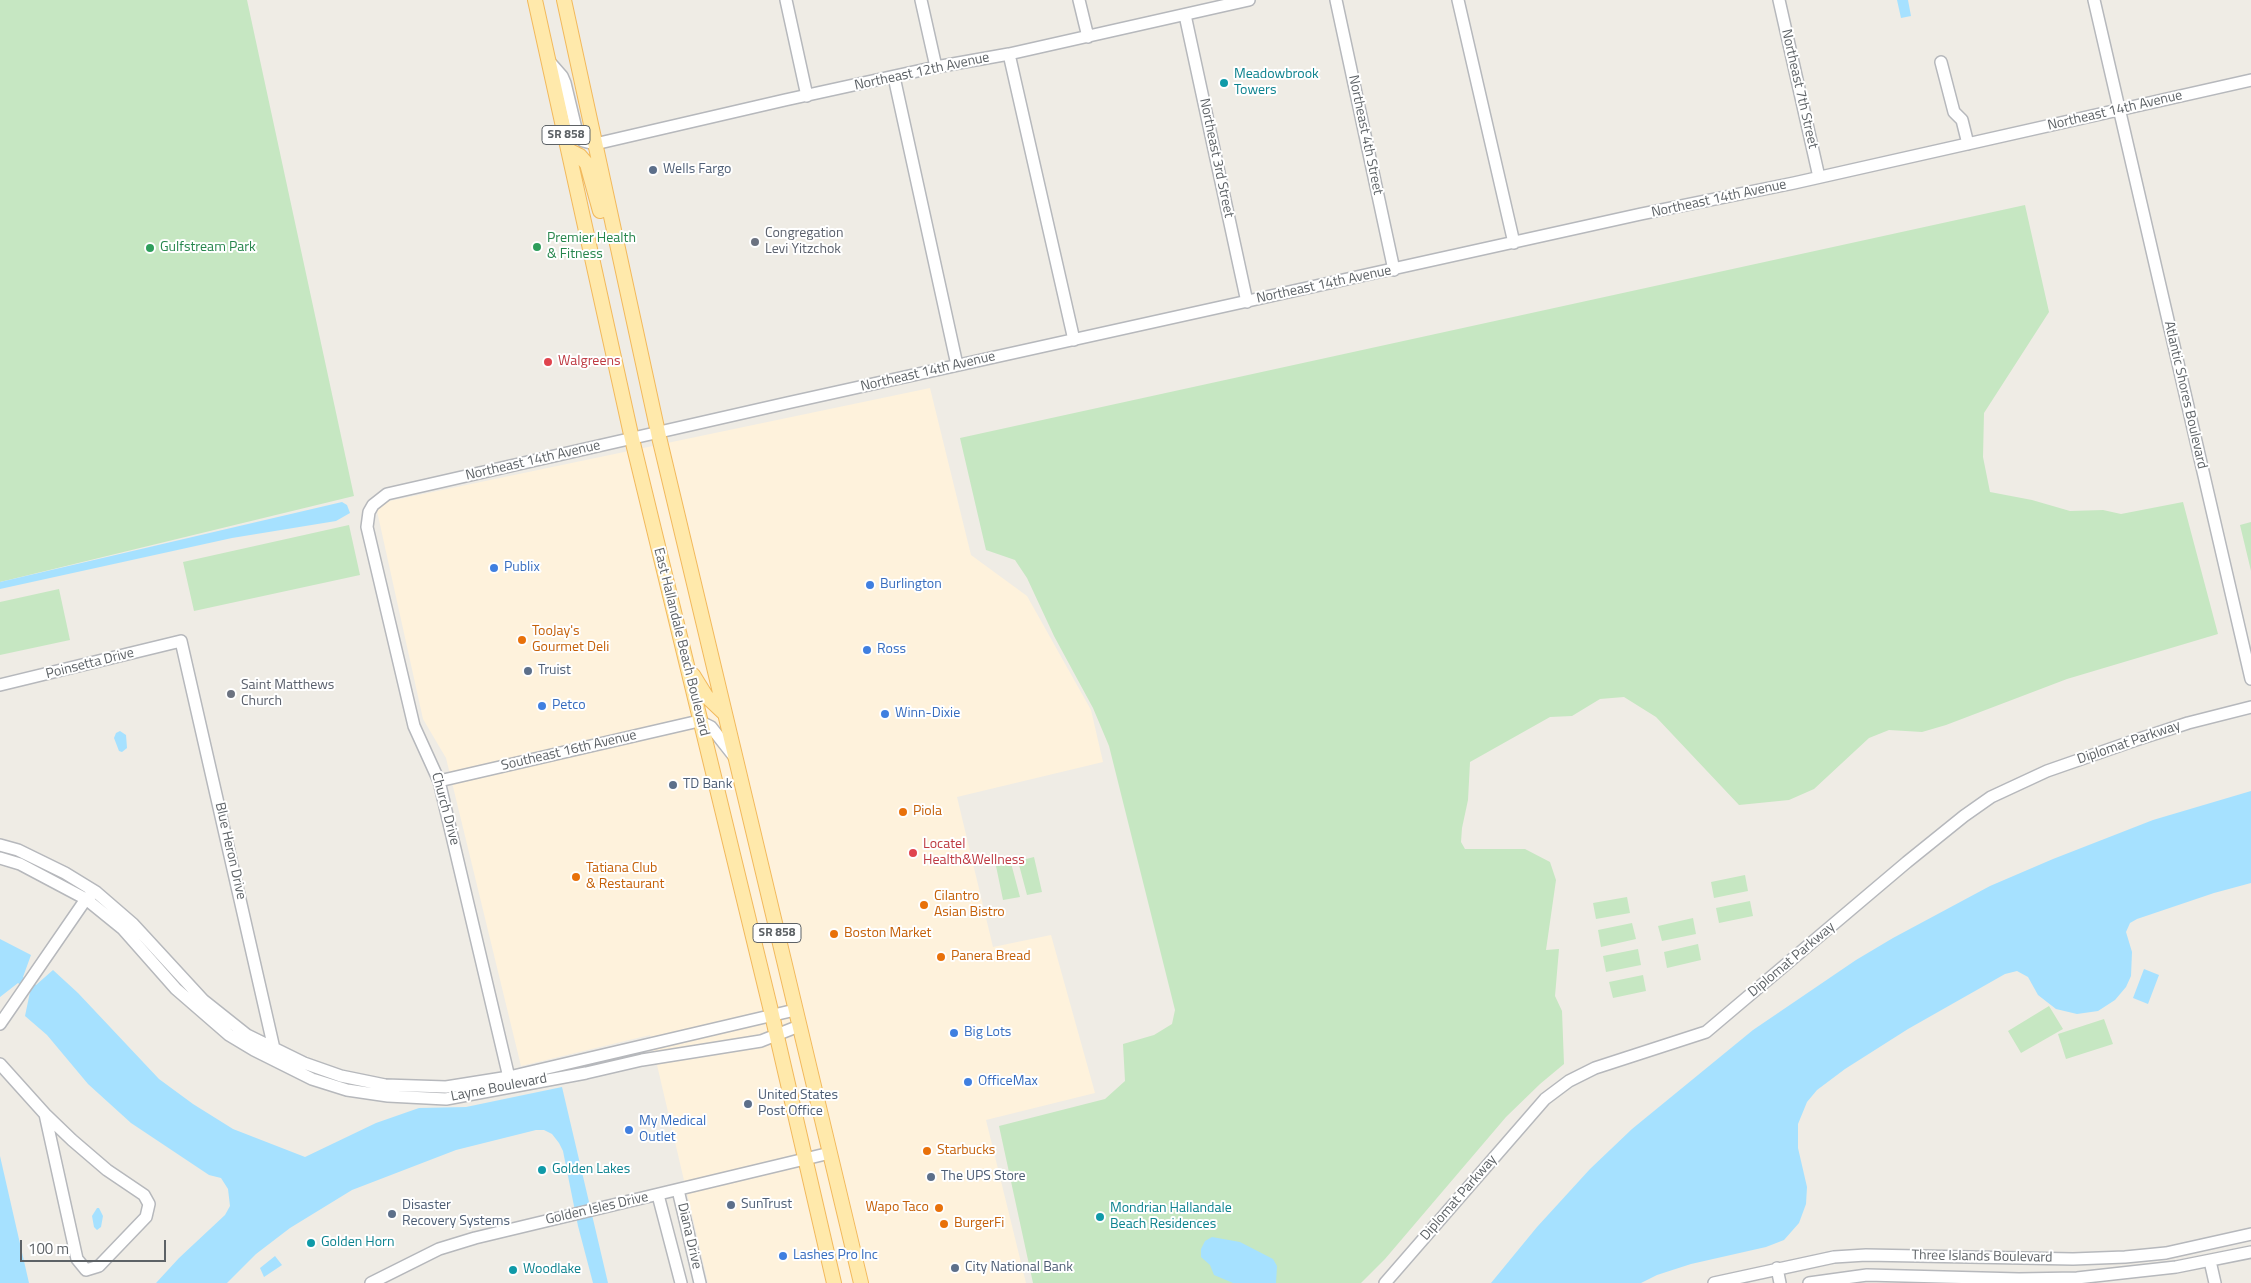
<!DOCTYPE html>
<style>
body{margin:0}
#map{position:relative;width:2251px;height:1283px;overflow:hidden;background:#efece5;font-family:"Titillium Web",sans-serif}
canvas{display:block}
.scale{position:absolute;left:20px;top:1240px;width:146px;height:22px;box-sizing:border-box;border:2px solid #5d6266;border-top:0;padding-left:6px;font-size:15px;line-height:18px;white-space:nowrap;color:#5d6266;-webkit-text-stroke:4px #fff;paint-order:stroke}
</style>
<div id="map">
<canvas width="2251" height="1283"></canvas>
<div class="scale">100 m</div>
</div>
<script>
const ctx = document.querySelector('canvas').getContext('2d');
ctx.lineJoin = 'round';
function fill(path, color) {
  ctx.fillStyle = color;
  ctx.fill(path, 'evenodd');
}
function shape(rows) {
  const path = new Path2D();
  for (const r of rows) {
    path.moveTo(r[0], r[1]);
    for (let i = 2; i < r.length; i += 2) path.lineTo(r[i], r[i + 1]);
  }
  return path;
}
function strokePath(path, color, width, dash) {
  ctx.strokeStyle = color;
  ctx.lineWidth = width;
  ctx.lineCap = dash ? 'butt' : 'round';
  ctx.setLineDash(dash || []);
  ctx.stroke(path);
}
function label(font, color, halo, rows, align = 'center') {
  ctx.font = font + ' "Titillium Web",sans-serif';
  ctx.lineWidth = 4;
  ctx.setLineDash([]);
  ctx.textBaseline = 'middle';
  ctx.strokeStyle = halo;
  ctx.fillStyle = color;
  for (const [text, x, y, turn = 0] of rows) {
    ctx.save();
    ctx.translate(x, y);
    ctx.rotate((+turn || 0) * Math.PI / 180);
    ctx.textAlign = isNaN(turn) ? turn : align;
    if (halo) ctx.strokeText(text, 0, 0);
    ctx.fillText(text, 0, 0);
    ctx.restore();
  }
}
const commercial = shape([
 [930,388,971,555,1027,596,1091,710,1103,762,957,797,993,947,1051,935,1095,1093,986,1120,1026,1283,708,1283,650,1035,521,1066,446,758,423,719,377,511,385,502]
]);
const green = shape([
 [0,0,247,0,354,496,0,582],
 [2025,205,2049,312,1984,413,1983,457,1990,492,2032,500,2070,511,2103,510,2121,514,2183,502,2218,634,2067,679,1946,725,1922,732,1889,730,1869,738,1814,789,1789,800,1739,805,1656,717,1624,697,1600,699,1572,716,1550,717,1470,762,1468,800,1462,828,1461,842,1465,849,1525,849,1550,862,1556,880,1546,950,1559,949,1555,996,1562,1011,1564,1064,1540,1084,1506,1117,1385,1259,1361,1283,1033,1283,999,1126,1105,1099,1125,1081,1123,1044,1154,1035,1172,1024,1175,1010,1109,746,1093,708,1054,636,1027,578,1015,560,986,550,960,438],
 [2251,522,2251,571,2240,525],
 [349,525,360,575,194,611,183,562],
 [59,589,70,640,0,655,0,602],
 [1034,857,1042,892,1027,895,1018,861],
 [1011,863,1020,897,1003,900,996,866],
 [1745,875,1748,891,1714,898,1711,882],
 [1627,897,1630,913,1596,919,1593,903],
 [1750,901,1753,916,1719,923,1716,908],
 [1693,918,1696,934,1662,941,1658,926],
 [1632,923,1636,939,1601,947,1598,930],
 [1698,944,1701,960,1667,968,1664,952],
 [1638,949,1641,965,1606,972,1603,956],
 [1643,975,1646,991,1613,998,1609,982],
 [2049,1006,2063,1029,2021,1053,2008,1031],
 [2104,1019,2113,1044,2066,1059,2058,1034]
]);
const water = shape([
 [1897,0,1908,0,1911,16,1901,18],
 [342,502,347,505,350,513,336,521,232,538,0,589,0,582],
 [120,731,126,735,127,748,122,752,119,751,114,738,116,733],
 [2251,791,2251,883,2214,893,2137,919,2130,923,2126,932,2132,952,2131,976,2126,987,2115,1000,2098,1011,2077,1014,2056,1009,2038,995,2028,977,2017,971,2005,974,1908,1029,1845,1069,1817,1090,1807,1102,1798,1124,1798,1148,1807,1187,1806,1204,1799,1223,1784,1240,1766,1247,1691,1264,1657,1275,1641,1283,1491,1283,1537,1227,1590,1169,1632,1129,1753,1030,1856,960,1893,938,1990,886,2053,859,2153,820],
 [0,939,31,955,23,977,36,985,53,970,78,993,159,1079,193,1104,233,1129,305,1157,376,1123,419,1108,466,1107,562,1087,608,1283,593,1283,578,1226,563,1151,559,1143,552,1134,544,1130,536,1130,456,1150,352,1190,290,1228,256,1254,227,1283,156,1283,179,1258,225,1215,230,1206,228,1189,221,1178,209,1175,131,1123,88,1084,47,1035,25,1016,30,992,18,983,0,997],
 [2144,969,2159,975,2148,1004,2133,998],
 [0,1156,29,1283,0,1283],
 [97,1208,99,1208,103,1216,101,1227,97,1230,94,1227,92,1216],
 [1212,1237,1240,1242,1273,1259,1277,1266,1276,1283,1233,1283,1214,1275,1210,1265,1201,1257,1201,1249,1205,1241],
 [275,1256,282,1265,264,1277,260,1268]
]);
const minor = shape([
 [786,0,807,96],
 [921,0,936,67],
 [1079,0,1088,37],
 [1336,0,1394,270],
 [1458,0,1514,243],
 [1779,0,1819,177],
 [2094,0,2251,679],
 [1185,15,1247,302],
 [1009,54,1074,340],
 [548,60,562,76,565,83,577,133,583,141,595,144,785,100,936,67,1009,54,1249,0],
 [1941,62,1954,112,1962,120,1968,144],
 [894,77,957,365],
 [0,685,181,641,275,1053],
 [439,781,699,721,711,727,733,755],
 [0,845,18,850,65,873,96,892,133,924,203,1000,247,1035,304,1063,341,1076,385,1085,446,1087,509,1077,795,1010],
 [0,858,20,864,86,899,123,929,176,989,229,1035,254,1050,312,1079,347,1090,388,1096,446,1099,586,1073,642,1060,761,1041,799,1026],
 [0,1024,86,899,91,895],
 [0,1064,45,1114,72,1140,107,1170,144,1195,149,1204,146,1217,99,1266,86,1270,77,1259,45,1114],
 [511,1086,439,781,414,726,367,527,369,512,373,505,387,494,787,403,1641,214,1794,183,2251,80],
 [678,1190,700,1283],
 [658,1195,681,1283],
 [2210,1261,2215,1283],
 [1777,1268,1780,1283],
 [371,1283,439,1249,475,1238,830,1153],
 [1385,1283,1545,1099,1569,1081,1595,1068,1706,1032,1907,862,1964,816,1991,797,2047,771,2136,740,2188,723,2251,707],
 [1714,1283,1834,1257,1866,1255,2073,1259,2125,1257,2166,1253,2251,1234],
 [1809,1283,1867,1275,2019,1279,2077,1278,2176,1267,2251,1252]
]);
const major = shape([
 [535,0,632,439,772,1015,834,1283],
 [564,0,659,437,861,1283],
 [570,151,580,156,587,164,600,211],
 [693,675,706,696,725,714]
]);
const markers = [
 [1224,83,5,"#0f9aa8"],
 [653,170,5,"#5c6f8a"],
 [755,242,5,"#6b7280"],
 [537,247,5,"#2e9e5b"],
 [150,248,5,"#2e9e5b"],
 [548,362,5,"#e0444e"],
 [494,568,5,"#3f7fe0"],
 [870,585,5,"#3f7fe0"],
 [522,640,5,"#e8710a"],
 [867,650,5,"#3f7fe0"],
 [528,671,5,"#5c6f8a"],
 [231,694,5,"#6b7280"],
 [542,706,5,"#3f7fe0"],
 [885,714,5,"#3f7fe0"],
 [673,785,5,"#5c6f8a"],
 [903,812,5,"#e8710a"],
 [913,853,5,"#e0444e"],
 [576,877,5,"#e8710a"],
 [924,905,5,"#e8710a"],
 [834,934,5,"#e8710a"],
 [941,957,5,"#e8710a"],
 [954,1033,5,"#3f7fe0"],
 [968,1082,5,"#3f7fe0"],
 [748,1104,5,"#5c6f8a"],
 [629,1130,5,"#3f7fe0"],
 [927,1151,5,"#e8710a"],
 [542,1170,5,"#0f9aa8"],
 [931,1177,5,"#5c6f8a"],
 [731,1205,5,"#5c6f8a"],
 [939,1208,5,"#e8710a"],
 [392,1214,5,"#5c6f8a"],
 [1100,1217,5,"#0f9aa8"],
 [944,1224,5,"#e8710a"],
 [311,1243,5,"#0f9aa8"],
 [783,1256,5,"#3f7fe0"],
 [955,1268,5,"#5c6f8a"],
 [513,1270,5,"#0f9aa8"]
];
const shields = [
 [566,135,48],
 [777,933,48]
];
const shieldNames = [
 ["SR 858",566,135],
 ["SR 858",777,933]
];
const streetNames = [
 ["Northeast 12th Avenue",922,72,-12],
 ["Northeast 7th Street",1799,89,77],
 ["Northeast 14th Avenue",2115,111,-13],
 ["Northeast 4th Street",1365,135,78],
 ["Northeast 3rd Street",1216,158,78],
 ["Northeast 14th Avenue",1719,199,-12],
 ["Northeast 14th Avenue",1324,285,-12],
 ["Northeast 14th Avenue",928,372,-13],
 ["Atlantic Shores Boulevard",2185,395,77],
 ["Northeast 14th Avenue",533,461,-13],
 ["East Hallandale Beach Boulevard",681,642,76],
 ["Poinsetta Drive",90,664,-14],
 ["Diplomat Parkway",2129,743,-19],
 ["Southeast 16th Avenue",569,751,-13],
 ["Church Drive",445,809,75],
 ["Blue Heron Drive",230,851,77],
 ["Diplomat Parkway",1792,960,-40],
 ["Layne Boulevard",499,1088,-11],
 ["Diplomat Parkway",1459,1198,-49],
 ["Golden Isles Drive",597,1209,-13],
 ["Diana Drive",689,1236,77],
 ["Three Islands Boulevard",1982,1257,1]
];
const cultureNames = [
 ["Meadowbrook",1234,75],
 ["Towers",1234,91],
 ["Golden Lakes",552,1170],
 ["Mondrian Hallandale",1110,1209],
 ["Beach Residences",1110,1225],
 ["Golden Horn",321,1243],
 ["Woodlake",523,1270]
];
const serviceNames = [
 ["Wells Fargo",663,170],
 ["Truist",538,671],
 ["TD Bank",683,785],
 ["United States",758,1096],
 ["Post Office",758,1112],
 ["The UPS Store",941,1177],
 ["SunTrust",741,1205],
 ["Disaster",402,1206],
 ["Recovery Systems",402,1222],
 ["City National Bank",965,1268]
];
const worshipNames = [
 ["Congregation",765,234],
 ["Levi Yitzchok",765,250],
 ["Saint Matthews",241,686],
 ["Church",241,702]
];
const leisureNames = [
 ["Premier Health",547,239],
 ["& Fitness",547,255],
 ["Gulfstream Park",160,248]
];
const healthNames = [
 ["Walgreens",558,362],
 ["Locatel",923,845],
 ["Health&Wellness",923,861]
];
const shopNames = [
 ["Publix",504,568],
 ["Burlington",880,585],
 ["Ross",877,650],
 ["Petco",552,706],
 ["Winn-Dixie",895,714],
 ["Big Lots",964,1033],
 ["OfficeMax",978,1082],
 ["My Medical",639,1122],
 ["Outlet",639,1138],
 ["Lashes Pro Inc",793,1256]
];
const foodNames = [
 ["TooJay's",532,632],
 ["Gourmet Deli",532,648],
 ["Piola",913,812],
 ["Tatiana Club",586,869],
 ["& Restaurant",586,885],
 ["Cilantro",934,897],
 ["Asian Bistro",934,913],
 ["Boston Market",844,934],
 ["Panera Bread",951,957],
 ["Starbucks",937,1151],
 ["Wapo Taco",929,1208,"right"],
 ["BurgerFi",954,1224]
];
fill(commercial, '#fef2dc');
fill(green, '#c6e7c2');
fill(water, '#a6e1ff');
strokePath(minor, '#b6b8bc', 14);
strokePath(major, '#f2b95c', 16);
strokePath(minor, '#fff', 11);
strokePath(major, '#ffe9ab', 14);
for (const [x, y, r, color] of markers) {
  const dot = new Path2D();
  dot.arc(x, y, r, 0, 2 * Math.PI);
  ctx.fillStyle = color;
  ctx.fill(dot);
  strokePath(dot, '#fff', 2);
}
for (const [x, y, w] of shields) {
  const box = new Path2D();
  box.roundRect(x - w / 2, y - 9.5, w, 19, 4);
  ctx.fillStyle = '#fff';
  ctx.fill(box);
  strokePath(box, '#5d6266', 1);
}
label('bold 12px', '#5d6266', null, shieldNames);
label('14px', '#5d6266', '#fff', streetNames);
label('14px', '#0d838f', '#fff', cultureNames, 'left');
label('14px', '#4e5e75', '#fff', serviceNames, 'left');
label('14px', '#5b616d', '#fff', worshipNames, 'left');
label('14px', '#27864d', '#fff', leisureNames, 'left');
label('14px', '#be3a42', '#fff', healthNames, 'left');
label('14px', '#366cbe', '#fff', shopNames, 'left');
label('14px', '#c56008', '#fff', foodNames, 'left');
</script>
